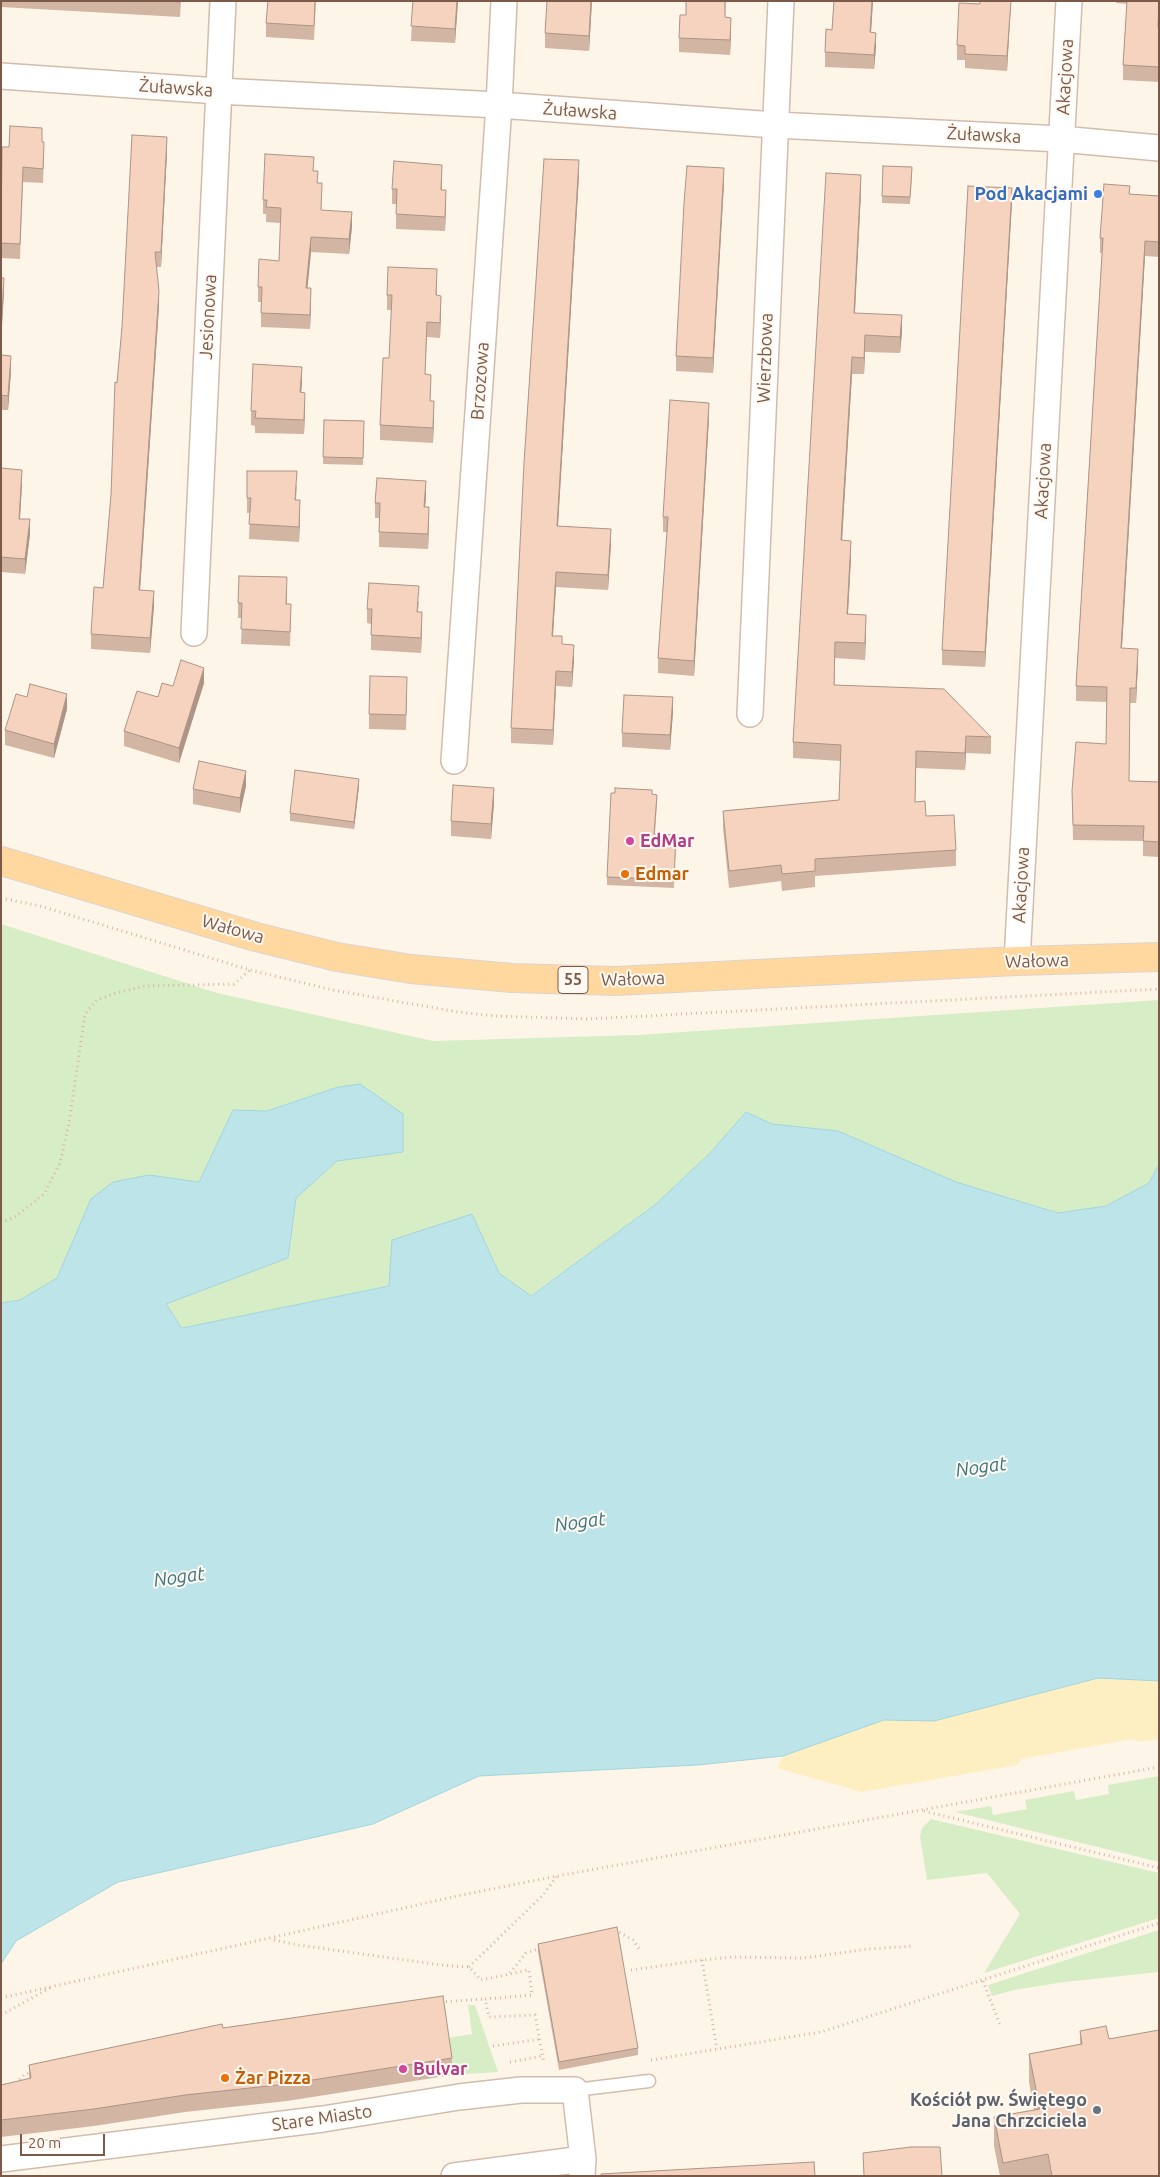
<!DOCTYPE html>
<meta charset="utf-8">
<style>
body{margin:0}
#map{position:relative;width:1160px;height:2177px;overflow:hidden;background:#fef5e9;font-family:Ubuntu,sans-serif}
canvas{display:block}
.frame{position:absolute;inset:0;border:2px solid #7b5a4a;pointer-events:none}
.scale{position:absolute;left:20px;top:2134px;width:85px;height:22px;box-sizing:border-box;border:2px solid #7b5a4a;border-top:0;padding-left:6px;font-size:15px;line-height:18px;white-space:nowrap;color:#7b5a4a;-webkit-text-stroke:4px #fff9f1;paint-order:stroke}
</style>
<div id="map">
<canvas width="1160" height="2177"></canvas>
<div class="frame"></div>
<div class="scale">20 m</div>
</div>
<script>
const ctx = document.querySelector('canvas').getContext('2d');
ctx.lineJoin = 'round';
function fill(path, color) {
  ctx.fillStyle = color;
  ctx.fill(path, 'evenodd');
}
function shape(rows) {
  const path = new Path2D();
  for (const r of rows) {
    path.moveTo(r[0], r[1]);
    for (let i = 2; i < r.length; i += 2) path.lineTo(r[i], r[i + 1]);
  }
  return path;
}
function strokePath(path, color, width, dash) {
  ctx.strokeStyle = color;
  ctx.lineWidth = width;
  ctx.lineCap = dash ? 'butt' : 'round';
  ctx.setLineDash(dash || []);
  ctx.stroke(path);
}
function label(font, color, halo, rows, align = 'center') {
  ctx.font = font + ' Ubuntu,sans-serif';
  ctx.lineWidth = 4;
  ctx.setLineDash([]);
  ctx.textBaseline = 'middle';
  ctx.strokeStyle = halo;
  ctx.fillStyle = color;
  for (const [text, x, y, turn = 0] of rows) {
    ctx.save();
    ctx.translate(x, y);
    ctx.rotate((+turn || 0) * Math.PI / 180);
    ctx.textAlign = isNaN(turn) ? turn : align;
    if (halo) ctx.strokeText(text, 0, 0);
    ctx.fillText(text, 0, 0);
    ctx.restore();
  }
}
const green = shape([
 [1,924,217,993,433,1041,638,1035,1159,1000,1159,1164,1149,1183,1106,1206,1058,1213,956,1182,838,1131,771,1124,746,1112,710,1153,656,1204,530,1296,499,1273,472,1214,390,1286,183,1328,165,1304,288,1258,296,1198,337,1160,403,1152,338,1087,266,1111,233,1110,199,1182,149,1175,91,1200,57,1278,20,1300,1,1303],
 [1159,1776,1159,1862,955,1812,991,1806,993,1815,1027,1809,1025,1800,1074,1791,1076,1800,1109,1794,1108,1785],
 [931,1819,1159,1873,1159,1918,984,1973,1020,1914,987,1873,927,1880,920,1837,922,1828],
 [1159,1930,1159,1972,1064,1982,1014,1990,992,1996,988,1985],
 [468,2005,475,2005,498,2072,452,2075,447,2038,472,2034]
]);
const sand = shape([
 [1098,1678,1159,1681,1159,1739,1138,1742,1133,1739,1021,1759,1017,1765,862,1792,777,1768,783,1756,884,1720,934,1721]
]);
const water = shape([
 [360,1084,403,1114,403,1152,337,1161,296,1198,288,1258,166,1304,182,1328,389,1286,392,1240,472,1214,499,1273,531,1296,656,1204,710,1153,746,1112,772,1124,838,1131,956,1182,1058,1213,1106,1206,1149,1183,1159,1164,1159,1681,1098,1678,934,1721,884,1720,783,1756,698,1765,479,1776,373,1824,118,1882,16,1941,1,1964,1,1303,20,1300,57,1278,91,1199,113,1182,149,1175,199,1182,233,1110,267,1111,338,1087,360,1084]
]);
const path = shape([
 [1,898,40,906,250,970,333,990,458,1012,495,1016,588,1019,1159,989],
 [1,1223,16,1216,44,1194,60,1163,69,1123,85,1014,97,1000,116,993,145,986,234,984,250,970],
 [924,1811,1159,1868],
 [615,1930,633,1940,639,1949],
 [274,1940,298,1945,441,1965,469,1967,481,1980,529,1970,532,1995,485,1999,489,2017,535,2015,544,2063],
 [702,1960,717,2049],
 [469,1967,543,1895,557,1876],
 [631,1970,702,1960,733,1957,804,1958,868,1949,914,1946],
 [510,1973,526,1953,541,1948],
 [983,1981,1000,2025],
 [1,1998,462,1895,557,1876,1159,1767],
 [441,2002,484,1999],
 [1,2015,50,1988],
 [493,2046,540,2039],
 [651,2060,821,2032,1159,1923],
 [510,2062,542,2056],
 [16,2083,25,2074,31,2073]
]);
const service = shape([
 [575,2090,649,2081]
]);
const minor = shape([
 [1,76,218,91,499,105,775,125,1061,139,1159,148],
 [194,633,223,1],
 [750,714,781,1],
 [454,761,499,105,504,1],
 [1017,961,1069,1],
 [1,2159,323,2119,459,2097,521,2090,575,2090,583,2159,582,2176],
 [454,2176,583,2159]
]);
const primary = shape([
 [1,861,256,937,337,957,411,969,512,978,616,981,1017,961,1159,957]
]);
const wall = shape([
 [1,1,181,1,180,17,1,7],
 [316,1,314,40,266,37,266,23],
 [413,1,458,1,455,43,411,41],
 [547,1,592,1,589,51,545,48,545,33],
 [686,1,726,1,725,18,731,33,730,55,679,52,679,38,686,15],
 [834,1,873,1,871,32,876,47,874,69,825,67,825,52,832,30],
 [980,1,1011,1,1007,71,965,68,965,60,957,60,957,45,980,4],
 [1116,1,1159,1,1159,82,1123,80,1123,65,1127,4,1116,3],
 [42,142,44,157,43,183,23,182,20,259,1,258,1,157,9,147],
 [167,152,161,267,156,267,159,306,140,590,154,606,150,653,91,649,91,634,103,588,111,495,117,383,122,327],
 [314,171,322,198,321,210,352,227,349,254,311,252,307,288,311,303,310,329,261,327,261,302,258,302,258,287,279,261,281,223,266,222,266,214,263,214,263,200],
 [579,175,558,526,611,543,608,590,556,587,553,636,562,644,574,660,572,687,556,686,553,745,511,743,511,728],
 [912,175,910,204,882,203,882,196],
 [442,179,442,190,446,205,445,231,396,229,396,204,392,204,392,189],
 [724,183,713,373,676,371,676,356],
 [861,192,855,313,902,332,900,353,865,352,864,374,852,374,842,540,851,557,848,614,866,632,865,660,835,658,834,685,991,737,991,754,966,753,965,770,916,768,915,802,926,816,956,850,956,866,815,876,815,887,782,891,781,881,729,888,723,828,723,811,839,800,841,761,793,758,793,742],
 [1130,194,1159,196,1159,257,1145,256,1122,648,1138,664,1136,703,1130,703,1129,781,1159,782,1159,857,1143,856,1143,841,1073,840,1072,791,1106,744,1107,702,1076,701,1076,686,1102,253,1100,253,1100,238],
 [1012,202,985,667,942,665,942,650],
 [437,284,437,295,441,310,440,338,427,337,425,374,431,390,430,401,434,416,433,443,380,440,380,425,389,358,392,310,387,310,387,295],
 [1,355,11,371,8,410,1,410],
 [302,382,301,392,305,408,304,434,255,433,255,426,251,425,251,411],
 [709,418,694,676,658,673,658,658,667,532,663,532,663,517],
 [324,420,364,421,363,465,323,464],
 [1,468,22,484,20,519,30,534,25,574,1,572],
 [247,471,297,486,296,500,300,515,299,542,249,539,250,513,247,513],
 [426,496,425,507,429,522,428,549,379,547,379,518,375,518,375,503],
 [287,592,287,604,291,619,290,646,241,644,242,618,238,618,238,603],
 [419,601,418,612,422,627,421,653,371,650,371,624,367,623,367,609],
 [204,683,179,763,124,746,124,731,158,697,173,686],
 [407,691,406,730,369,729,369,714],
 [67,709,54,758,5,745,5,730],
 [673,712,670,750,622,747,622,733],
 [246,786,240,813,193,804,193,789],
 [359,786,354,829,290,821,290,813],
 [652,794,657,802,655,834,676,835,674,888,607,885,607,877],
 [494,803,491,839,451,836,451,821],
 [538,1944,638,2048,638,2055,559,2070,538,1952],
 [223,2028,452,2058,452,2075,287,2101,185,2112,94,2126,1,2137,1,2085,29,2079,29,2065],
 [1080,2031,1109,2039,1159,2176,1000,2176,994,2146,994,2117,1034,2110,1029,2082,1029,2054,1080,2044]
]);
const shadedWall = shape([
 [457,1,458,1,455,43,455,29],
 [591,1,592,1,589,51,589,36],
 [872,1,873,1,870,47,870,32],
 [1011,1,1007,71,1007,56],
 [731,18,731,33,730,55,730,40],
 [876,33,876,47,874,69,874,55],
 [167,137,167,152,161,267,161,252],
 [579,160,579,175,557,541,557,526],
 [442,165,442,179,441,204,441,190],
 [724,168,724,183,713,373,713,358],
 [861,175,861,192,854,329,854,313],
 [1012,188,1012,202,985,667,985,652],
 [446,190,446,205,445,231,445,217],
 [352,212,352,227,349,254,349,239],
 [311,237,311,252,306,303,306,288],
 [1145,241,1145,256,1121,663,1121,648],
 [4,278,4,293,1,344,1,329],
 [311,288,311,303,310,329,310,315],
 [159,291,159,306,139,605,139,590],
 [441,296,441,310,440,338,440,323],
 [902,315,902,332,900,353,900,337],
 [865,335,865,352,864,374,864,358],
 [11,356,11,371,8,410,8,396],
 [852,357,852,374,841,557,841,540],
 [302,367,302,382,300,407,300,392],
 [305,393,305,408,304,434,304,420],
 [434,401,434,416,433,443,433,428],
 [709,403,709,418,694,676,694,661],
 [22,470,22,484,19,533,19,519],
 [426,481,426,496,424,522,424,507],
 [300,500,300,515,299,542,299,527],
 [429,507,429,522,428,549,428,534],
 [30,519,30,534,25,574,25,559],
 [611,529,611,543,608,590,608,575],
 [851,541,851,557,847,630,847,614],
 [556,572,556,587,552,650,552,636],
 [154,591,154,606,150,653,150,638],
 [422,612,422,627,421,653,421,638],
 [866,615,866,632,865,660,865,643],
 [835,642,835,658,834,701,834,685],
 [574,645,574,660,572,687,572,672],
 [1138,649,1138,664,1136,703,1136,688],
 [204,668,204,683,179,763,179,748],
 [556,671,556,686,553,745,553,730],
 [67,694,67,709,54,758,54,744],
 [673,697,673,712,670,750,670,735],
 [966,736,966,753,965,770,965,753],
 [246,771,246,786,240,813,240,798],
 [359,779,359,786,354,829,354,822],
 [494,788,494,803,491,839,491,824]
]);
const building = shape([
 [163,1,180,1,180,2,163,1],
 [268,1,315,1,314,26,266,23,268,1],
 [413,1,457,1,455,29,411,26,413,1],
 [547,1,591,1,589,36,545,33,547,1],
 [686,1,725,1,725,17,731,18,730,40,679,38,680,15,686,15,686,1],
 [834,1,872,1,870,32,876,33,874,55,825,52,826,29,832,30,834,1],
 [980,1,1011,1,1007,56,965,54,965,46,957,45,959,3,980,4,980,1],
 [1127,1,1159,1,1158,27,1159,27,1159,67,1123,65,1127,1],
 [10,126,42,128,42,142,44,142,43,169,23,167,20,244,1,243,2,147,9,147,10,126],
 [132,135,167,137,161,252,155,252,159,291,139,590,154,591,150,638,91,634,94,587,103,588,111,495,115,382,117,383,122,327,132,135],
 [265,154,314,157,313,171,318,171,317,183,322,183,321,210,352,212,349,239,311,237,306,288,311,288,310,315,261,313,262,287,258,287,259,259,279,261,281,208,266,207,267,200,263,200,265,154],
 [544,159,579,160,557,526,611,529,608,575,556,572,552,636,562,636,562,644,574,645,572,672,556,671,553,730,511,728,524,463,544,159],
 [394,161,442,165,441,190,446,190,445,217,396,214,397,189,392,189,394,161],
 [687,166,724,168,713,358,676,356,684,203,687,166],
 [883,166,912,167,910,197,882,196,883,166],
 [826,173,861,175,854,313,902,315,900,337,865,335,864,358,852,357,841,540,851,541,847,614,866,615,865,643,835,642,834,685,944,689,991,737,966,736,965,753,916,751,915,802,925,801,926,816,954,815,956,850,815,859,815,871,782,874,781,865,729,871,723,811,839,800,841,745,793,742,826,173],
 [1104,184,1130,186,1129,194,1159,196,1159,242,1145,241,1121,648,1138,649,1136,688,1130,688,1129,781,1159,782,1159,842,1143,841,1144,826,1073,825,1072,791,1076,742,1106,744,1107,687,1076,686,1103,238,1100,238,1104,184],
 [968,186,1012,188,985,652,942,650,968,186],
 [388,267,437,269,436,295,441,296,440,323,427,322,425,374,431,375,430,401,434,401,433,428,380,425,383,358,389,358,392,295,387,295,388,267],
 [1,278,4,278,1,329,1,278],
 [1,355,11,356,8,396,1,395,1,355],
 [253,364,302,367,300,392,305,393,304,420,255,418,256,411,251,411,253,364],
 [670,400,709,403,694,661,658,658,668,517,663,517,670,400],
 [324,420,364,421,363,458,323,457,324,420],
 [1,468,22,470,19,519,30,519,25,559,1,557,1,468],
 [247,471,297,471,295,500,300,500,299,527,249,524,251,498,247,498,247,471],
 [377,478,426,481,424,507,429,507,428,534,379,532,380,503,375,503,377,478],
 [239,576,287,577,286,604,291,604,290,632,241,629,242,603,238,603,239,576],
 [369,583,419,586,417,612,422,612,421,638,371,635,372,609,367,609,369,583],
 [181,660,204,668,179,748,124,731,137,691,158,697,162,683,173,686,181,660],
 [370,676,407,677,406,715,369,714,370,676],
 [30,684,67,694,54,744,5,730,16,694,27,697,30,684],
 [624,695,673,697,670,735,622,733,624,695],
 [199,761,246,771,240,798,193,789,199,761],
 [295,770,359,779,354,822,290,813,295,770],
 [453,785,494,788,491,824,451,821,453,785],
 [615,788,652,790,652,794,657,795,654,834,676,835,674,880,607,877,611,793,615,793,615,788],
 [617,1927,638,2048,559,2062,538,1944,617,1927],
 [443,1996,452,2058,287,2084,185,2095,94,2109,1,2120,1,2085,31,2078,29,2065,222,2024,223,2028,443,1996],
 [1106,2026,1109,2039,1159,2030,1159,2176,1052,2176,1048,2154,1003,2163,994,2117,1040,2109,1029,2054,1082,2044,1080,2031,1106,2026],
 [911,2147,940,2147,942,2176,864,2176,863,2153,911,2147],
 [814,2162,815,2176,601,2176,601,2174,814,2162]
]);
const markers = [
 [1098,194,5,"#3f7fe0"],
 [630,841,5,"#d1479c"],
 [625,874,5,"#e8710a"],
 [403,2069,5,"#d1479c"],
 [225,2078,5,"#e8710a"],
 [1097,2110,5,"#6b7280"]
];
const shields = [
 [573,980,30]
];
const shieldNames = [
 ["55",573,980]
];
const streetNames = [
 ["Akacjowa",1065,77,-87],
 ["Żuławska",176,88,4],
 ["Żuławska",580,111,4],
 ["Żuławska",984,135,3],
 ["Jesionowa",208,317,-87],
 ["Wierzbowa",765,358,-88],
 ["Brzozowa",480,381,-86],
 ["Akacjowa",1043,481,-87],
 ["Akacjowa",1021,885,-87],
 ["Wałowa",233,929,16],
 ["Wałowa",1037,961,-2],
 ["Wałowa",633,979,-2],
 ["Stare Miasto",322,2118,-8]
];
const shopNames = [
 ["Pod Akacjami",1088,194]
];
const hotelNames = [
 ["EdMar",640,841],
 ["Bulvar",413,2069]
];
const foodNames = [
 ["Edmar",635,874],
 ["Żar Pizza",235,2078]
];
const worshipNames = [
 ["Kościół pw. Świętego",1087,2100],
 ["Jana Chrzciciela",1087,2121]
];
const waterNames = [
 ["Nogat",981,1467,-8],
 ["Nogat",580,1522,-8],
 ["Nogat",179,1577,-8]
];
fill(green, '#d7edc6');
fill(sand, '#feefc3');
fill(water, '#bce4e9');
strokePath(water, '#a1d5dc', 1);
strokePath(service, '#d2bcad', 15);
strokePath(minor, '#d2bcad', 28);
strokePath(primary, '#ddd4d0', 30);
strokePath(path, '#dbb6a1', 3, [1, 4]);
strokePath(service, '#fff', 12);
strokePath(minor, '#fff', 25);
strokePath(primary, '#ffd89f', 28);
fill(wall, '#d3b5a4');
fill(shadedWall, '#ac9486');
fill(building, '#f5d3bf');
strokePath(building, '#ac9486', 1);
for (const [x, y, r, color] of markers) {
  const dot = new Path2D();
  dot.arc(x, y, r, 0, 2 * Math.PI);
  ctx.fillStyle = color;
  ctx.fill(dot);
  strokePath(dot, '#fff9f1', 2);
}
for (const [x, y, w] of shields) {
  const box = new Path2D();
  box.roundRect(x - w / 2, y - 13.5, w, 27, 4);
  ctx.fillStyle = '#fff9f1';
  ctx.fill(box);
  strokePath(box, '#7b5a4a', 1);
}
label('bold 16px', '#7b5a4a', null, shieldNames);
label('18px', '#7b5a4a', '#fff9f1', streetNames);
label('bold 18px', '#366cbe', '#fff9f1', shopNames, 'right');
label('bold 18px', '#b23c85', '#fff9f1', hotelNames, 'left');
label('bold 18px', '#c56008', '#fff9f1', foodNames, 'left');
label('bold 18px', '#5b616d', '#fff9f1', worshipNames, 'right');
label('italic 19px', '#3c7780', '#fff9f1', waterNames);
</script>
